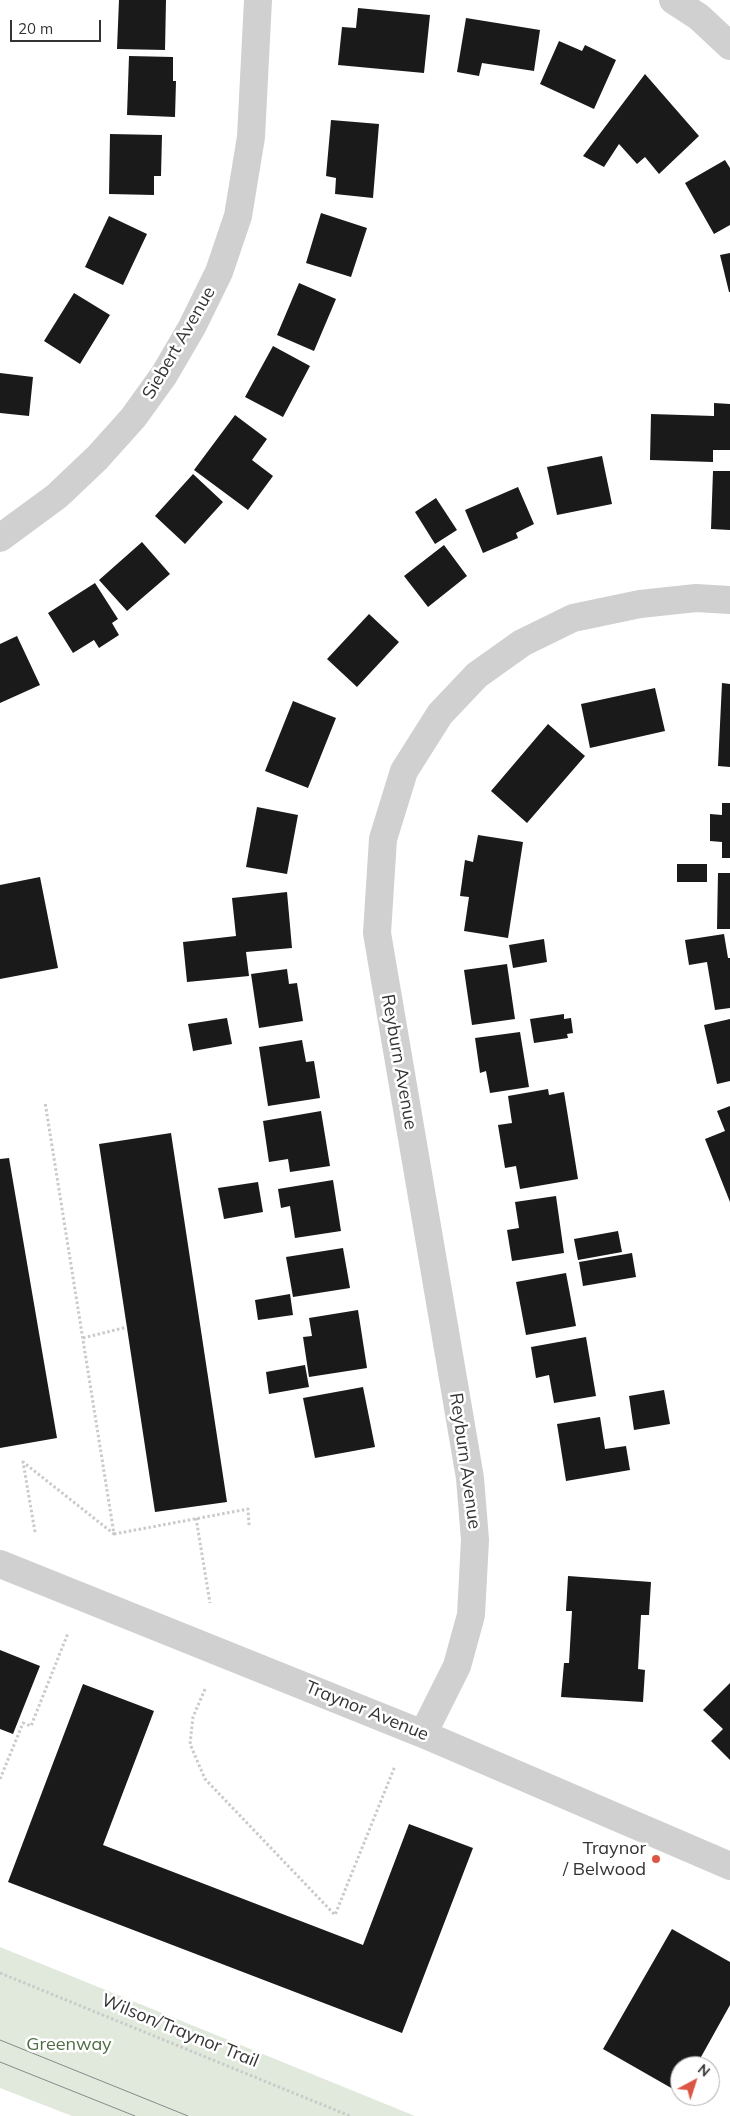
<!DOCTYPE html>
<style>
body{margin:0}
#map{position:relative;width:730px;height:2116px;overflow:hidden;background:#fff;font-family:Mulish,sans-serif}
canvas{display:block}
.north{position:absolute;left:670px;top:2056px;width:50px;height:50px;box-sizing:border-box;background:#fff;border:1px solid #adadad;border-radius:50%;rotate:40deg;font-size:14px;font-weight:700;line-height:20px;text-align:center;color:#333}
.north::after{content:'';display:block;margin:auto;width:18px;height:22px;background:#db5644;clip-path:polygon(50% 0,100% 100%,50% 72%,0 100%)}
.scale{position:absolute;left:10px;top:20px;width:91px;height:22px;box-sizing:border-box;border:2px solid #333;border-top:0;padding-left:6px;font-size:15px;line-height:18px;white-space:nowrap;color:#333;-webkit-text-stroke:4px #fff;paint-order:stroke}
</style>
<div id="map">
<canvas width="730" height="2116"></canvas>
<div class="north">N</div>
<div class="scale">20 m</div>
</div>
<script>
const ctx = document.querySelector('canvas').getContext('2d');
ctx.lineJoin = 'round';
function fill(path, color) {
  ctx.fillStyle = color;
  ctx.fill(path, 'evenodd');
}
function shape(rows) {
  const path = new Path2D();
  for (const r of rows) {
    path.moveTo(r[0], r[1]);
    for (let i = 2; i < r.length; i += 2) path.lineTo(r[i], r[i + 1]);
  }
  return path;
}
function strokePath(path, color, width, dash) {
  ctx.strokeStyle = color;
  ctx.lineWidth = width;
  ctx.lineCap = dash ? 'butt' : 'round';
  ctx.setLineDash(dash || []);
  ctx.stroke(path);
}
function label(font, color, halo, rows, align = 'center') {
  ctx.font = font + ' Mulish,sans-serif';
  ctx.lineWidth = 5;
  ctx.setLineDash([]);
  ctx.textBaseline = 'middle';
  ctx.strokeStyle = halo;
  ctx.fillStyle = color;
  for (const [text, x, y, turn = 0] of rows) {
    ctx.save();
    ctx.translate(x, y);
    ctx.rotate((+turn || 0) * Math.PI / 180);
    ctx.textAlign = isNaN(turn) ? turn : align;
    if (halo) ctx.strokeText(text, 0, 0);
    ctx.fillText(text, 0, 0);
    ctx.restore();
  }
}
const green = shape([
 [0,1947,415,2116,72,2116,0,2088]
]);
const building = shape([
 [119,0,166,0,165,50,117,49],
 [358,8,430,15,424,73,338,65,342,27,356,28],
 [466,18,540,30,534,71,482,63,479,76,457,72],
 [559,41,582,51,585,45,616,60,594,109,540,84],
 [129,56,173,57,173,81,176,81,175,117,127,115],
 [645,74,699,136,659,174,645,157,637,164,619,144,604,167,583,156],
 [331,120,379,124,373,198,335,194,336,178,326,176],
 [110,134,162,135,161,176,154,176,154,195,109,194],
 [725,160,730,168,730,225,714,234,685,183],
 [321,213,367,228,351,277,306,263],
 [109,216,147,234,123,285,85,267],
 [730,253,730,292,729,292,720,255],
 [299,283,336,299,314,351,277,335],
 [74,293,110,315,80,364,44,341],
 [273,346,310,366,283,417,245,397],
 [0,373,33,377,29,416,0,413],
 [714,403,730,404,730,450,713,450,713,462,650,460,651,414,714,416],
 [235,415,267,439,252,460,273,476,248,510,194,470],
 [602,456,612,504,557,515,547,467],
 [713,471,730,471,730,530,711,529],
 [193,474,223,502,185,544,155,516],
 [518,487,534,524,516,533,518,538,483,553,465,510],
 [436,498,457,530,435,544,415,512],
 [142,542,170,574,127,611,99,580],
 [444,545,467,576,428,607,404,576],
 [95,583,118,619,112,623,119,635,99,648,94,640,73,653,48,613],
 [369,614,399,642,357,687,327,659],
 [17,636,40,685,0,703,0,644],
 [722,683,730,684,730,767,718,766],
 [655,688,665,731,590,748,581,704],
 [293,701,336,718,308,788,265,771],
 [548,724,585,756,527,823,491,791],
 [722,803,730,803,730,858,722,858,722,842,710,841,710,814,722,815],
 [257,807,298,815,287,874,246,867],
 [478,835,523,842,508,938,464,931,469,897,460,896,465,860,473,862],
 [677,864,707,864,707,882,677,882],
 [718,873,730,873,730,929,717,929],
 [40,877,58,968,0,979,0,885],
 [287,892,292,948,246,952,249,976,187,982,183,942,236,936,232,898],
 [724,934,728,958,730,958,730,1008,715,1010,707,962,689,965,685,940],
 [544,939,547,962,513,968,509,945],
 [507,964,515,1019,472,1025,464,970],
 [287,969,289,984,297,983,303,1021,259,1028,251,974],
 [564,1014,564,1019,571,1018,573,1033,567,1034,568,1038,534,1043,530,1019],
 [227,1018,232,1044,193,1051,188,1024],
 [730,1019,730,1081,717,1084,704,1025],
 [520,1032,529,1087,490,1093,486,1071,480,1073,475,1038],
 [302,1040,306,1062,314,1061,320,1098,268,1106,259,1047],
 [548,1089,549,1095,564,1092,578,1179,520,1189,516,1166,505,1168,498,1125,512,1123,508,1096],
 [730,1106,730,1202,705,1139,725,1131,717,1111],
 [321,1111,330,1166,290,1172,288,1159,269,1162,263,1121],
 [171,1133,227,1502,155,1512,99,1144],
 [9,1158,57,1438,0,1448,0,1159],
 [333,1180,341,1231,295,1238,290,1206,281,1208,278,1189],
 [258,1182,263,1212,224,1219,218,1188],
 [556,1196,564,1253,512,1261,507,1230,519,1228,515,1202],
 [618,1231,622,1252,578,1260,574,1239],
 [343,1248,350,1288,293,1297,286,1257],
 [632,1253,636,1277,583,1286,579,1262],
 [566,1273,576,1326,526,1335,516,1282],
 [290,1294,293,1315,258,1320,255,1300],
 [358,1310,367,1368,309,1377,303,1337,312,1336,309,1318],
 [586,1337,596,1396,554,1403,549,1375,536,1378,531,1347],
 [305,1365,309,1387,269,1394,266,1372],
 [363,1387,375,1447,315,1458,303,1398],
 [664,1390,670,1424,634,1430,629,1396],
 [600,1417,605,1449,626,1446,630,1470,566,1481,557,1424],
 [568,1576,651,1582,649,1615,641,1615,638,1669,645,1670,643,1702,561,1697,564,1663,569,1663,572,1611,566,1611],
 [0,1650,40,1666,13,1734,0,1729],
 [730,1683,730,1760,711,1741,723,1729,703,1710],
 [83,1684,154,1711,103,1845,363,1945,409,1824,473,1848,402,2033,8,1882],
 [672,1929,730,1962,730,2005,696,2066,680,2066,680,2093,603,2049]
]);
const path = shape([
 [83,1338,127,1327],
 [196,1518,210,1603],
 [35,1532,23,1462,114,1534,45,1102],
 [114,1534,248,1509,249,1525],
 [205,1689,193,1717,190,1744,205,1779,335,1915,395,1766],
 [0,1779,23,1723,31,1726,68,1633],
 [0,1973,350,2116]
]);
const minor = shape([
 [673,0,699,17,730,46],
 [0,538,57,496,97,458,133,418,164,375,192,327,219,272,238,216,251,137,258,0],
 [0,1564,423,1734,730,1866],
 [423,1734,457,1666,471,1615,475,1540,470,1478,377,933,383,839,404,771,440,714,477,675,522,643,573,618,640,604,696,598,730,600]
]);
const tram = shape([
 [0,2040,188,2116],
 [0,2062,135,2116]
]);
const markers = [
 [656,1859,5,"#db5644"]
];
const streetNames = [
 ["Siebert Avenue",179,343,-60],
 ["Reyburn Avenue",399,1062,80],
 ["Reyburn Avenue",465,1461,82],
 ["Traynor Avenue",367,1711,22],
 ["Wilson/Traynor Trail",180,2031,22]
];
const poiNames = [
 ["Traynor",646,1849],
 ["/ Belwood",646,1870]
];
const parkNames = [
 ["Greenway",69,2045]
];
fill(green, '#e1e9dd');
fill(building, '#1a1a1a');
strokePath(path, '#cacaca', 3, [2.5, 2.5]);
strokePath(minor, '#d0d0d0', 28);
strokePath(tram, '#888', 1);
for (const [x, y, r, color] of markers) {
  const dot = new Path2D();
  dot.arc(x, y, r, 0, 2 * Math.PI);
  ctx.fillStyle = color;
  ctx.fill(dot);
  strokePath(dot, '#fff', 2);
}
label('18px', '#333', '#fff', streetNames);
label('18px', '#333', '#fff', poiNames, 'right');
label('18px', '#4e6d42', '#fff', parkNames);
</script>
